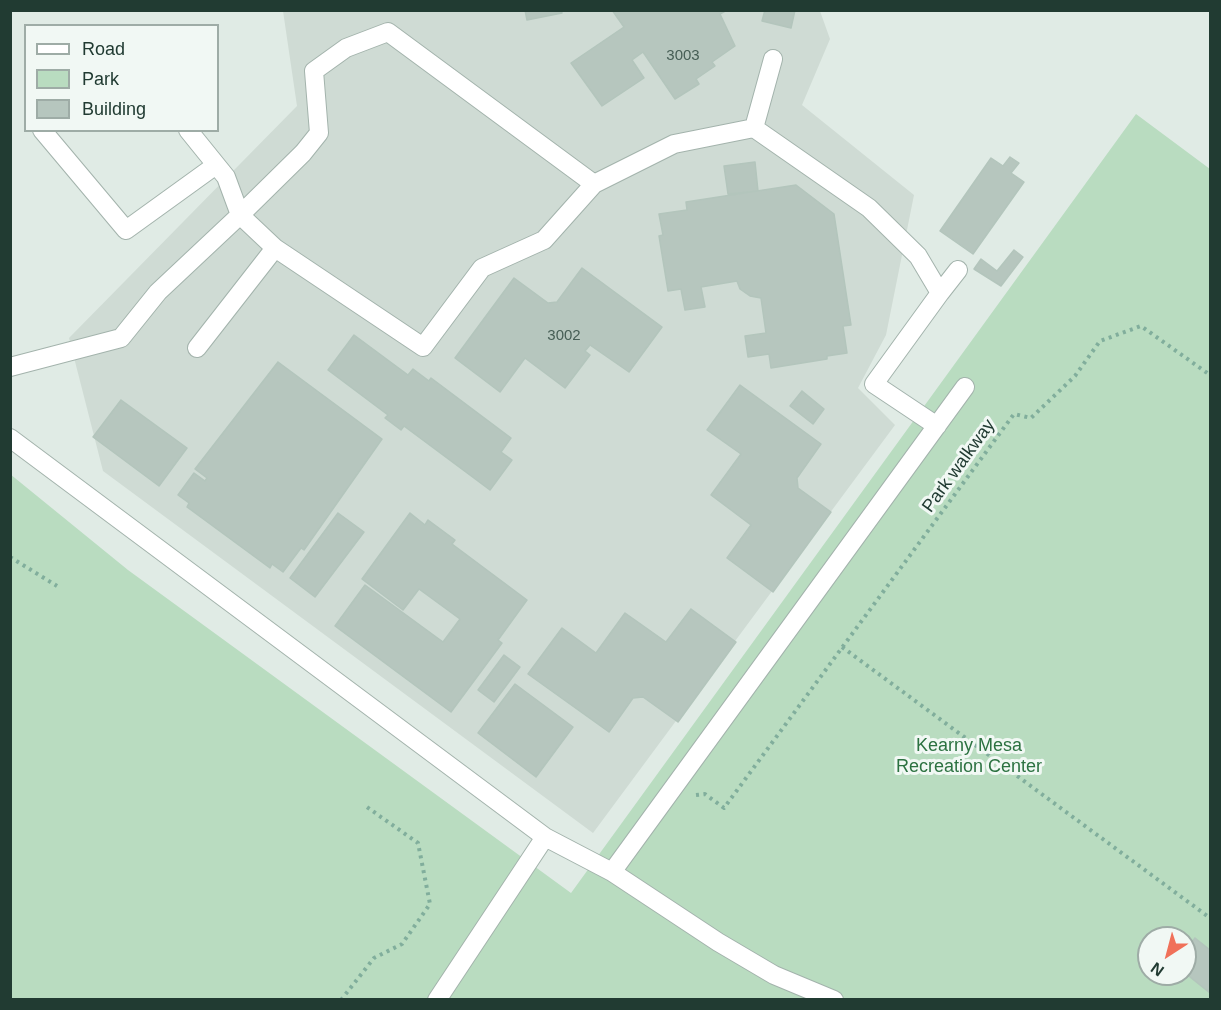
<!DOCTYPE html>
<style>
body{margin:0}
#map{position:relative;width:1221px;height:1010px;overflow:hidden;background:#e0ebe5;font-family:Arial,sans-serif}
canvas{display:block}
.frame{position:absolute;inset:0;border:12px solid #213b32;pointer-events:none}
.legend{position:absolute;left:24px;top:24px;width:195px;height:108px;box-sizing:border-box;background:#f1f8f4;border:2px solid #9eaca6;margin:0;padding:8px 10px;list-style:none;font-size:18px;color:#213b32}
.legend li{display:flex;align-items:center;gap:12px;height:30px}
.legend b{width:30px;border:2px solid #9eaca6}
.north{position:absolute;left:1137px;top:926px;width:60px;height:60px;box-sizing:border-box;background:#f1f8f4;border:2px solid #9eaca6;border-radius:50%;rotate:216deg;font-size:16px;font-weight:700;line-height:24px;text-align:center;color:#213b32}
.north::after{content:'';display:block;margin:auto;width:21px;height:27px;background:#f07159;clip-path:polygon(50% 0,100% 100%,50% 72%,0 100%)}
</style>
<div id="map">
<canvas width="1221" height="1010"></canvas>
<div class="frame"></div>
<ul class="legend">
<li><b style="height:8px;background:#fff"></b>Road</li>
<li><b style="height:16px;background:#b9dcc0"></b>Park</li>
<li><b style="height:16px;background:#b6c6be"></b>Building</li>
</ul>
<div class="north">N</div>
</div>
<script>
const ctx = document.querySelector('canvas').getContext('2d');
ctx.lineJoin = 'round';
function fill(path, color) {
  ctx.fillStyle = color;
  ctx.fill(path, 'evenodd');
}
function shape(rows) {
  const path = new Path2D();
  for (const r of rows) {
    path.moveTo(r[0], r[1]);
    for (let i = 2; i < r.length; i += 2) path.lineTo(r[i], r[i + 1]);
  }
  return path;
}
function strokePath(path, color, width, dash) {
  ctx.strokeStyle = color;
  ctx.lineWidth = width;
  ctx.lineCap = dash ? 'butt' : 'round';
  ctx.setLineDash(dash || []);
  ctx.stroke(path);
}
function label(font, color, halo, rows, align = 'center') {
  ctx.font = font + ' Arial,sans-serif';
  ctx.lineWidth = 6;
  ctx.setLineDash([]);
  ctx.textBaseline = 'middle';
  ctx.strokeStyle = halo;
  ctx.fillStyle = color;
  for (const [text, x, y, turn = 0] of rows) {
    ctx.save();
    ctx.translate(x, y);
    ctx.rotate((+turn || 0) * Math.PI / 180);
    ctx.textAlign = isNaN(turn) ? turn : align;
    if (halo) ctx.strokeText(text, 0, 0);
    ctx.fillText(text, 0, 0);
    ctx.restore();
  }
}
const built = shape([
 [283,11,820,11,830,39,802,105,914,195,886,335,858,388,895,425,593,833,103,471,69,338,297,106]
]);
const green = shape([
 [1136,114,1210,169,1210,999,11,999,10,474,128,570,571,893],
 [1149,938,1185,938,1185,974,1149,974]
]);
const building = shape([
 [525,10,561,10,562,13,527,20,525,10],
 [612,10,727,10,720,14,735,46,712,62,715,66,696,79,699,84,675,99,643,52,632,60,644,78,602,106,571,63,624,27,612,10],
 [765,10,795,10,791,28,762,21,765,10],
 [1010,157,1019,163,1011,173,1024,182,973,254,940,231,991,158,1003,166,1010,157],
 [755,162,758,191,728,194,724,166,755,162],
 [796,185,834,214,851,325,843,326,847,353,827,356,827,359,771,368,769,354,748,357,745,336,766,333,761,298,750,296,740,289,737,281,701,287,705,307,685,310,681,289,668,291,659,236,663,235,659,214,687,210,686,202,796,185],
 [1014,250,1023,257,1001,286,974,269,981,259,997,271,1014,250],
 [582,268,662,327,629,372,590,345,585,351,590,355,565,388,525,358,500,392,455,358,514,278,548,303,557,302,582,268],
 [354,335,408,375,413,369,429,381,431,378,511,438,501,452,512,460,490,490,404,426,401,430,385,418,388,415,328,370,354,335],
 [278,362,382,439,304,550,301,548,283,572,272,564,270,568,187,507,189,503,178,495,194,473,205,481,207,478,195,469,278,362],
 [740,385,821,444,797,478,798,488,831,512,773,592,727,558,751,525,711,495,741,454,707,430,740,385],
 [802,391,824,409,813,424,790,406,802,391],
 [121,400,187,448,159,486,93,437,121,400],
 [338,513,364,532,315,597,290,578,338,513],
 [410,513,425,525,428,520,455,540,452,544,527,600,498,640,502,643,451,712,335,626,365,585,443,642,460,619,419,589,403,610,362,579,410,513],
 [691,609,736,642,678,722,643,697,633,698,609,732,528,674,562,628,596,653,625,613,666,642,691,609],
 [504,655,520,667,494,702,478,690,504,655],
 [515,684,573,727,536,777,478,733,515,684],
 [1195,938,1210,950,1210,993,1185,973,1185,951,1195,938]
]);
const path = shape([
 [10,557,57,586],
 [842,647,1210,918],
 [696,795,705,794,724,808,1014,414,1031,418,1075,376,1100,341,1141,326,1210,375],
 [341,1000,374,958,402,944,430,904,418,843,364,805]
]);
const minor = shape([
 [754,128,869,208,918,256,940,293,874,384,937,426],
 [42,130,126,230,216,165],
 [594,184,674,144,754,128,773,59],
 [940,293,958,270],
 [197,348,275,248],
 [10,367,121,338,158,292,240,215,303,153,319,133,314,71,346,48,388,32,594,184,544,240,482,268,423,347,275,248,240,215,226,177,188,130],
 [10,438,545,837,612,872,965,387],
 [612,872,718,942,774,975,834,1000],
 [437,1000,545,837]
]);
const numberNames = [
 ["3003",683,56],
 ["3002",564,336]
];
const streetNames = [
 ["Park walkway",959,466,-54]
];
const parkNames = [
 ["Kearny Mesa",969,746],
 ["Recreation Center",969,767]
];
fill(built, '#cfdbd4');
fill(green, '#b9dcc0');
fill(building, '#b6c6be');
strokePath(building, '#b3c5bc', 1.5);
strokePath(minor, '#a3b3ac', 20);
strokePath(path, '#81ae9c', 4, [3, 4.5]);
strokePath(minor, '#fff', 18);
label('15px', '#465e55', null, numberNames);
label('18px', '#213b32', '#f1f8f4', streetNames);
label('18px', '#2c7241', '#f1f8f4', parkNames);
</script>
